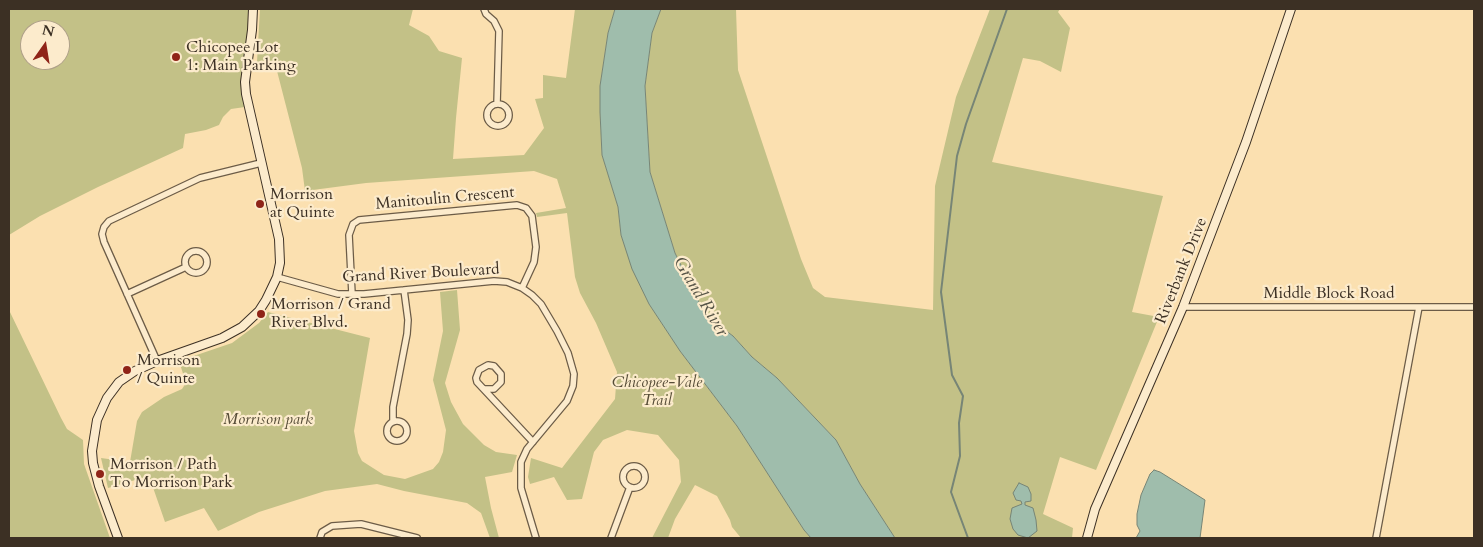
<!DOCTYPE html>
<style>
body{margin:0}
#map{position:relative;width:1483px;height:547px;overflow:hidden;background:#fbe0b0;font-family:Cardo,serif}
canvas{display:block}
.frame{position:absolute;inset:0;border:10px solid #3c3024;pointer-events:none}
.north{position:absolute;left:20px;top:20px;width:50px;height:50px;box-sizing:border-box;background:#fcebcc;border:1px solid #afa089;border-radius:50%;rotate:13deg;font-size:14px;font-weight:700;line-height:20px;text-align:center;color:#3c3024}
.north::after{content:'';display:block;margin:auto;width:18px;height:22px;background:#8f2418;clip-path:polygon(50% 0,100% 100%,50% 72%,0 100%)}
</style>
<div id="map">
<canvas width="1483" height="547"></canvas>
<div class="frame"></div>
<div class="north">N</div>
</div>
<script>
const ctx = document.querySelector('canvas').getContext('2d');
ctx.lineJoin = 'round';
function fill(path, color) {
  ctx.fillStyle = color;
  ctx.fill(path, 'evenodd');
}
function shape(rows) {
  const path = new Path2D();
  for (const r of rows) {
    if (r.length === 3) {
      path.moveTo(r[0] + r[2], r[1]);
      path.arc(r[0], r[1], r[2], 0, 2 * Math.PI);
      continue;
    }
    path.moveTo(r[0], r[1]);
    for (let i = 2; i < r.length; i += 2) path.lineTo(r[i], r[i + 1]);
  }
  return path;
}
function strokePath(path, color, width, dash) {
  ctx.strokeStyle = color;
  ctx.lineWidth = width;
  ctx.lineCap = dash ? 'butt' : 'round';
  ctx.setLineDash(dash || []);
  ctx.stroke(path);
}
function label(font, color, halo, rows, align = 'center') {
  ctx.font = font + ' Cardo,serif';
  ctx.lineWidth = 4.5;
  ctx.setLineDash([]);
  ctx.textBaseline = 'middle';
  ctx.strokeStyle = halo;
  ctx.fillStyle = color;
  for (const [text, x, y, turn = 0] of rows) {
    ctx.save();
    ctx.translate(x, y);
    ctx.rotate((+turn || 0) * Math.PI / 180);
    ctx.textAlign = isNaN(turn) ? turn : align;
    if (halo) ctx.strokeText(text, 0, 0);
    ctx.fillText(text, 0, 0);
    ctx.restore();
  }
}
const green = shape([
 [9,9,249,9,249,34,241,83,245,107,231,109,223,117,219,125,206,130,185,134,183,148,98,187,40,216,9,235],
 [30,30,60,30,60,60,30,60],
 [260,9,413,9,409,25,429,36,439,51,462,58,456,118,453,159,524,155,544,128,535,99,543,98,543,75,566,78,575,9,615,9,608,33,600,86,600,112,602,155,618,207,621,235,649,304,680,351,737,426,804,530,811,538,741,538,732,527,730,520,717,496,695,485,675,519,668,538,652,538,681,482,679,460,658,435,627,430,603,440,594,452,582,499,567,500,554,477,530,484,528,477,531,458,562,468,615,399,617,372,596,323,580,293,575,277,567,213,537,217,536,213,566,208,557,179,534,171,366,183,305,191,302,168,277,71,270,63,257,62],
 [661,9,736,9,738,70,801,259,813,288,825,297,933,310,935,186,956,97,990,9,1060,9,1058,12,1070,28,1061,72,1040,61,1023,58,992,162,1163,196,1132,312,1159,317,1096,470,1060,457,1043,514,1073,528,1072,538,895,538,860,484,836,440,777,378,752,357,733,336,714,322,700,304,675,253,650,172,645,86,652,33],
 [457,290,460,330,445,383,451,402,463,424,484,445,496,452,517,455,512,472,485,477,491,508,499,538,490,538,481,513,467,503,404,491,377,484,325,491,259,512,218,531,204,508,165,522,149,476,108,488,101,458,130,462,137,421,142,412,164,397,182,389,186,383,179,361,232,343,259,323,268,312,370,338,354,431,358,453,362,461,384,475,405,479,433,469,439,462,443,452,446,430,433,380,443,331,440,292],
 [9,310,61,418,67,429,83,440,84,464,110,538,9,538]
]);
const water = shape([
 [615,9,661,9,652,33,645,86,650,172,675,253,700,304,714,322,733,336,752,357,777,378,836,440,860,484,895,538,811,538,804,530,737,426,680,351,649,304,632,269,621,235,618,207,602,155,600,112,600,86,608,33,615,9],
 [1154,470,1160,472,1205,500,1200,538,1136,538,1140,531,1137,525,1137,514,1141,495,1150,474,1154,470],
 [1019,483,1028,487,1031,494,1031,501,1025,502,1025,505,1033,508,1036,520,1037,531,1028,538,1018,535,1013,529,1010,519,1012,508,1022,504,1021,501,1016,500,1013,493,1019,483]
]);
const stream = shape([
 [968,538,951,492,960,456,959,423,963,396,952,375,941,292,957,156,966,124,1007,9]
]);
const street = shape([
 [484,9,486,14,494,21,499,31,497,104],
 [498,115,11],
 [196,262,11],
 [277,277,338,294,364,294,494,281,507,282,522,288,532,295,541,304,557,331,568,353,574,374,573,386,567,401,527,449,521,462,521,488,536,538],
 [127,294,186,267],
 [352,294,349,235,353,224,359,220,517,205,526,208,532,216,536,247,534,262,522,288],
 [1183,307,1474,307],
 [157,361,104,242,102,234,104,227,109,221,200,178,261,163],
 [485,389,494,389,501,382,501,374,494,366,488,365,479,370,476,378,477,382,533,442],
 [397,431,10],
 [393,422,393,407,407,334,408,320,404,290],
 [634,477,11],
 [320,538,322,532,332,526,361,524,417,538],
 [611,538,630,487],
 [1376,538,1419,307]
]);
const secondary = shape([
 [118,538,99,486,93,463,92,451,97,420,107,398,119,382,135,371,157,361,222,338,242,327,259,311,266,300,277,277,280,263,279,239,246,94,245,82,252,30,253,9],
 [1087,538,1095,509,1183,307,1246,142,1291,9]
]);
const markers = [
 [176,57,5,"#8f2418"],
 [260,204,5,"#8f2418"],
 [261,314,5,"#8f2418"],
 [127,370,5,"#8f2418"],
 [100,474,5,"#8f2418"]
];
const poiNames = [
 ["Chicopee Lot",186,48],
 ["1: Main Parking",186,66],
 ["Morrison",270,195],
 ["at Quinte",270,213],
 ["Morrison / Grand",271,305],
 ["River Blvd.",271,323],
 ["Morrison",137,361],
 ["/ Quinte",137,379],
 ["Morrison / Path",110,465],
 ["To Morrison Park",110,483]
];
const streetNames = [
 ["Manitoulin Crescent",445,199,-5],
 ["Riverbank Drive",1182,271,-68],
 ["Grand River Boulevard",421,274,-3],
 ["Middle Block Road",1329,294]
];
const parkNames = [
 ["Chicopee-Vale",657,383],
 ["Trail",657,401],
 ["Morrison park",268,420]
];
const waterNames = [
 ["Grand River",700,297,59]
];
fill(green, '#c3c187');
fill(water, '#9fbdac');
strokePath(water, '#778576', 1);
strokePath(stream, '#778576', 2);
strokePath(street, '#6c5c47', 8);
strokePath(secondary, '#3c3024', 10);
strokePath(street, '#fcebcc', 5.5);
strokePath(secondary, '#fcebcc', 8);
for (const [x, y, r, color] of markers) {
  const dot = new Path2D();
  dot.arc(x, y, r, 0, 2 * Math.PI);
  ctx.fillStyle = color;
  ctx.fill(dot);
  strokePath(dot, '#fcebcc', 2);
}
label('16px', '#3c3024', '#fcebcc', poiNames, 'left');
label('16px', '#3c3024', '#fcebcc', streetNames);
label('italic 16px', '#574d38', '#fcebcc', parkNames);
label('italic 18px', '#555346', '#fcebcc', waterNames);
</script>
